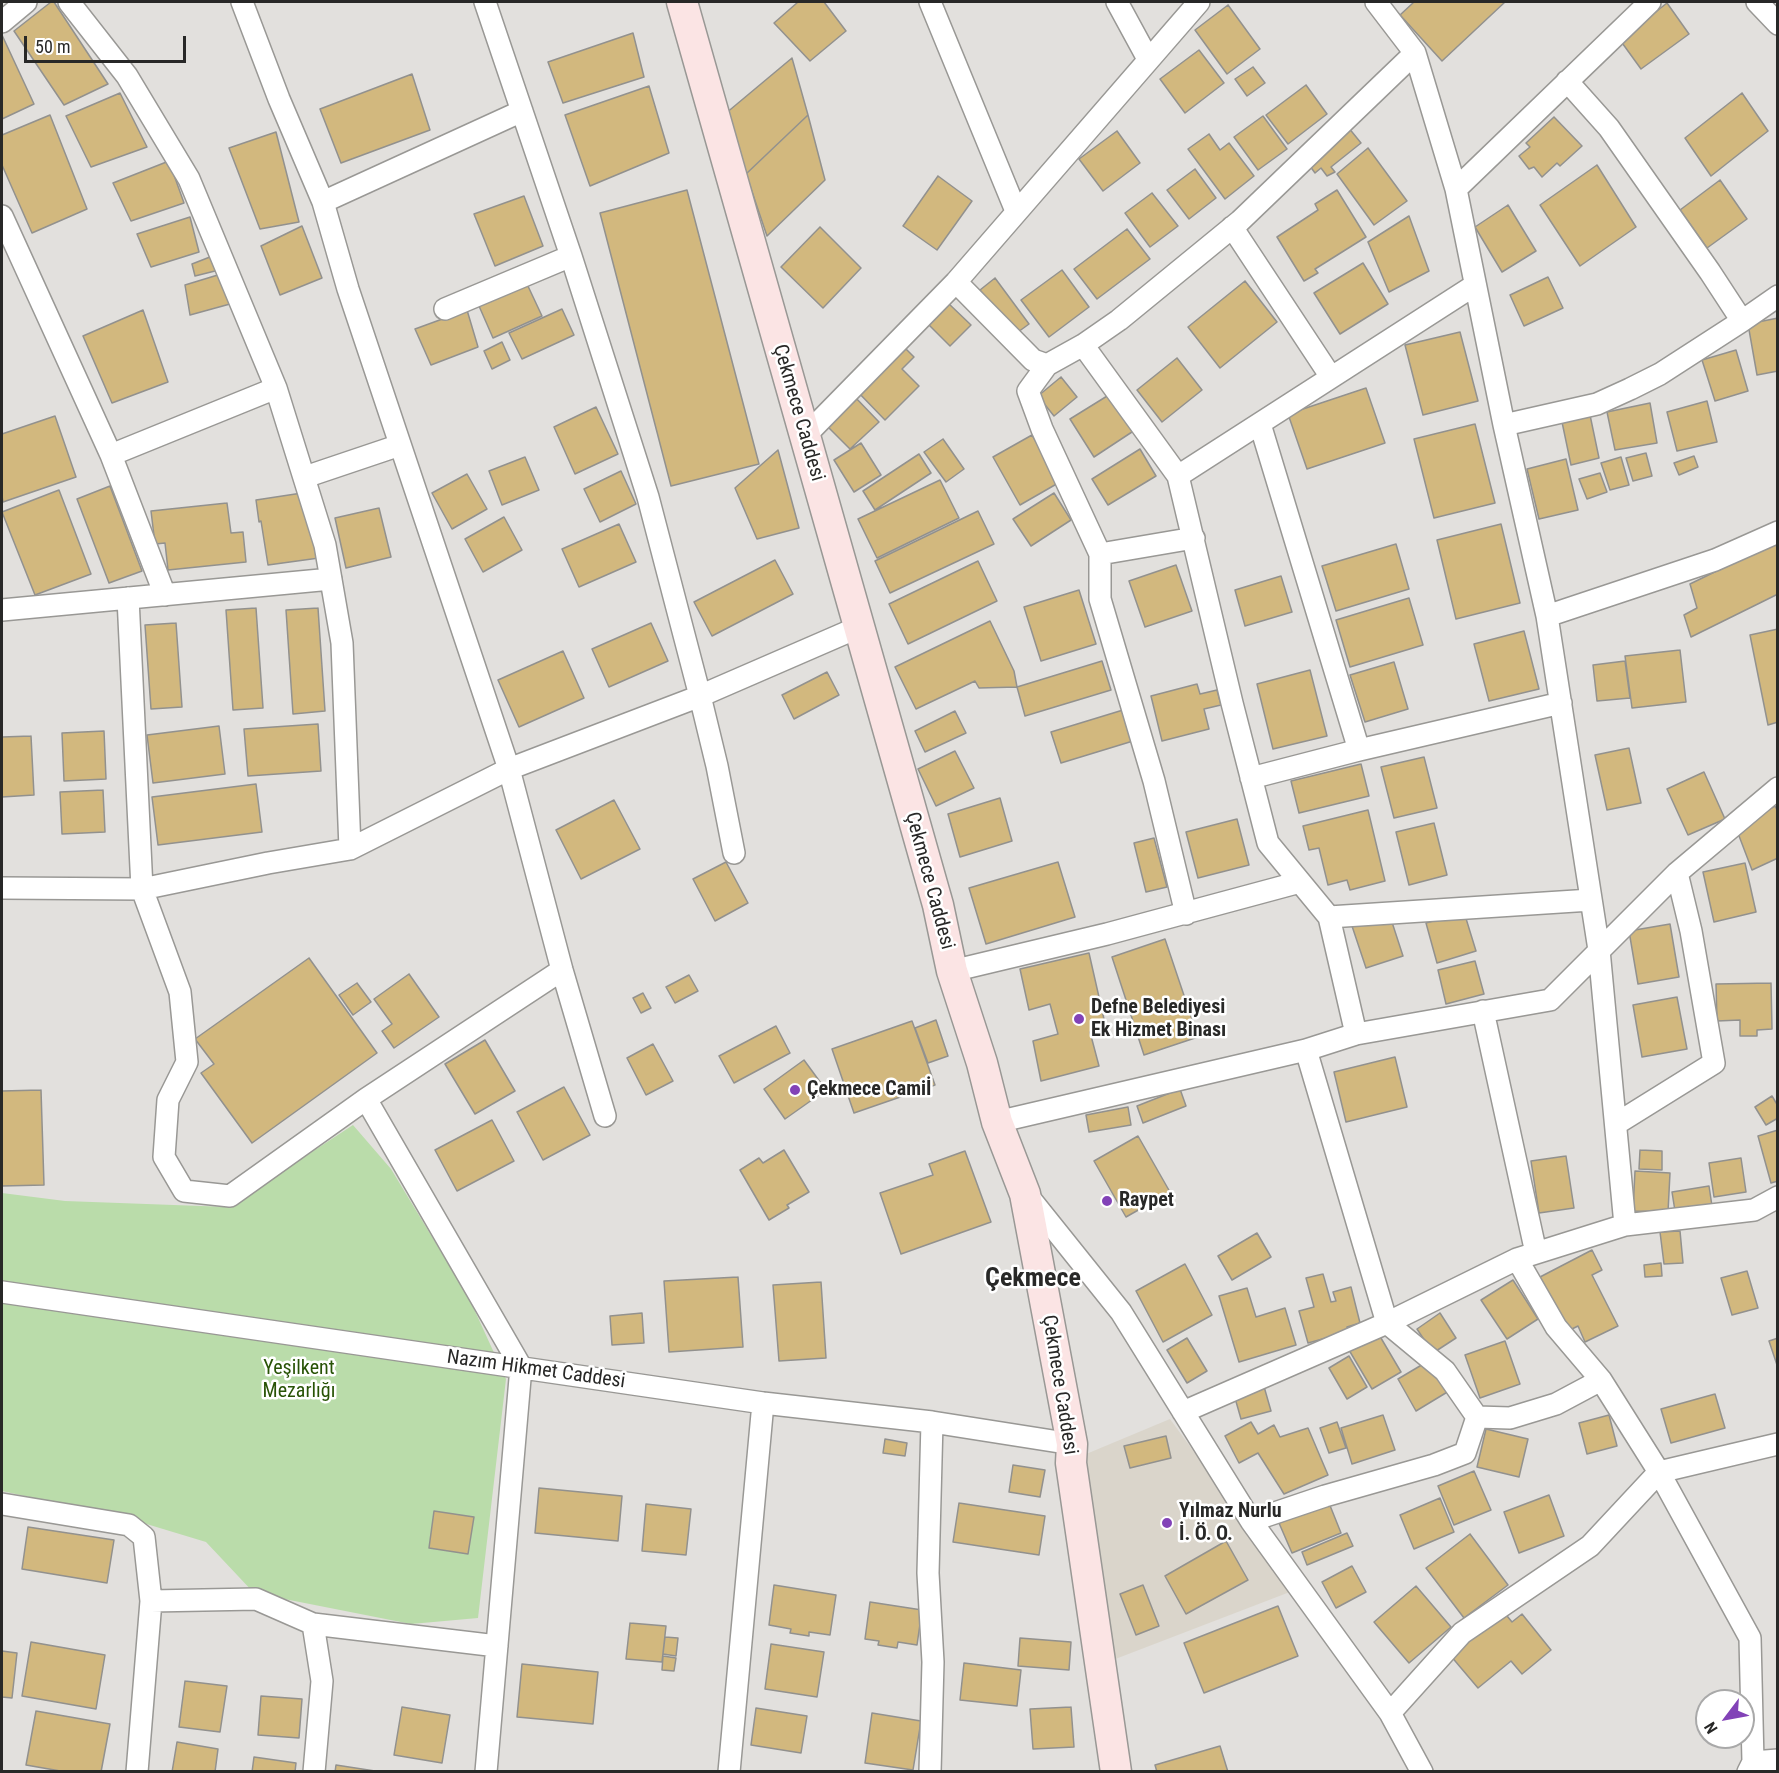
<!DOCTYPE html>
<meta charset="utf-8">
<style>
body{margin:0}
#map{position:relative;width:1779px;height:1773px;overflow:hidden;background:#e2e0dd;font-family:"Roboto Condensed",sans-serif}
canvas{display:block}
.frame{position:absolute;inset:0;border:3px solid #282827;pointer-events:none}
.north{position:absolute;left:1695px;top:1689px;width:60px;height:60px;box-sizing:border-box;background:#fff;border:2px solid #a9a9a9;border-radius:50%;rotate:238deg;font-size:16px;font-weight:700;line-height:24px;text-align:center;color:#282827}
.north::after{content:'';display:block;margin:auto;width:21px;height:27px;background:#8242b7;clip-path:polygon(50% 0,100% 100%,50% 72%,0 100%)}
.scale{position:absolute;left:24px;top:36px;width:162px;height:27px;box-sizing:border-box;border:3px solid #282827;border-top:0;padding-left:8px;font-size:18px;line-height:21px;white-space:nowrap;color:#282827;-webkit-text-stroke:4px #fff;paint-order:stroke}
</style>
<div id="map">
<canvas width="1779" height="1773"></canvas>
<div class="frame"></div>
<div class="north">N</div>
<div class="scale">50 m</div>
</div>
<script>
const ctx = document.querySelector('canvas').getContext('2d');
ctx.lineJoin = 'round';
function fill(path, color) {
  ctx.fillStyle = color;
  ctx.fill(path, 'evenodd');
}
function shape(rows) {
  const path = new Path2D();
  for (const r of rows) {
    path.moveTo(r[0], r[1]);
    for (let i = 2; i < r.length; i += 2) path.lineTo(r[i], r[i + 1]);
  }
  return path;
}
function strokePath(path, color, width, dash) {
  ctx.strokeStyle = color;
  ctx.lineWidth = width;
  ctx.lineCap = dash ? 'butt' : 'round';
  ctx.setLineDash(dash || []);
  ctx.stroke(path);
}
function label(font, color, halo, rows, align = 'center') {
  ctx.font = font + ' "Roboto Condensed",sans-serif';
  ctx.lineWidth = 5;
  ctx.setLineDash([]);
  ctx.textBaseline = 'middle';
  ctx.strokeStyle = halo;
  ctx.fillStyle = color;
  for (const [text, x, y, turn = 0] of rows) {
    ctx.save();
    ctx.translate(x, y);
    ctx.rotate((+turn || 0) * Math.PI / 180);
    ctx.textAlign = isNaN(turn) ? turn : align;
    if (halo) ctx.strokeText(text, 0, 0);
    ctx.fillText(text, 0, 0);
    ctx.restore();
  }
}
const built = shape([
 [1170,1419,1295,1590,1105,1663,1079,1457]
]);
const green = shape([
 [353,1125,391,1169,469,1298,506,1379,478,1618,411,1624,254,1593,206,1542,130,1519,2,1491,2,1193,65,1201,228,1207]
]);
const building = shape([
 [51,2,54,2,108,84,64,105,14,31,51,2],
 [798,2,824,2,846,31,810,61,774,23,798,2],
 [1414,2,1505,2,1442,61,1400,15,1414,2],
 [1667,3,1689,34,1641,69,1620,40,1667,3],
 [1228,5,1260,49,1227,74,1195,30,1228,5],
 [633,33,644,77,563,103,548,62,633,33],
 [2,35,34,104,2,119,2,35],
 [1199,50,1224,83,1185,113,1160,79,1199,50],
 [792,58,808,115,746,174,725,114,792,58],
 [1253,67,1265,83,1247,96,1235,79,1253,67],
 [412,74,430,130,341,163,320,109,412,74],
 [1306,85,1327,114,1288,144,1266,115,1306,85],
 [649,86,669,153,590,186,565,115,649,86],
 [120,93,147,147,91,167,66,116,120,93],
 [1742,93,1768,131,1711,176,1685,138,1742,93],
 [50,115,87,209,32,233,2,165,2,135,50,115],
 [808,115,825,180,767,236,746,174,808,115],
 [1263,116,1287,149,1258,170,1234,137,1263,116],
 [1554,117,1582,146,1560,166,1557,163,1542,177,1534,167,1529,169,1519,156,1530,147,1526,143,1554,117],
 [1348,127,1361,143,1331,167,1335,172,1327,176,1321,168,1315,173,1307,162,1348,127],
 [1117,131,1140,163,1103,191,1079,159,1117,131],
 [276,132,299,222,260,229,229,148,276,132],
 [1209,134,1220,150,1229,143,1254,176,1225,199,1188,149,1209,134],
 [1368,148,1407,201,1374,225,1337,174,1368,148],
 [169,161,184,203,131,221,113,183,169,161],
 [1597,165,1636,227,1580,266,1540,205,1597,165],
 [1195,169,1216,198,1189,219,1167,190,1195,169],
 [938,176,972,201,937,250,903,226,938,176],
 [1720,180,1747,219,1707,248,1680,210,1720,180],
 [687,190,759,464,671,486,600,213,687,190],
 [1337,190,1366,237,1315,269,1318,273,1304,281,1277,237,1318,210,1315,204,1337,190],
 [1152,193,1178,226,1150,247,1125,213,1152,193],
 [524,196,543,246,495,266,474,214,524,196],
 [1508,205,1536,251,1502,272,1475,227,1508,205],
 [1409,216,1429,271,1389,292,1368,242,1409,216],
 [190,217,199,252,151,267,137,234,190,217],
 [302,226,322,278,280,295,261,246,302,226],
 [820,227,861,268,823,308,781,267,820,227],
 [1127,229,1150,259,1097,299,1074,269,1127,229],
 [215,255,219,270,195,276,192,264,215,255],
 [1363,263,1388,304,1340,334,1314,293,1363,263],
 [1062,270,1089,307,1049,337,1021,300,1062,270],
 [221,274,230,304,190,315,185,285,221,274],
 [1548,277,1563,308,1524,326,1510,295,1548,277],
 [995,278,1029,324,1014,335,980,290,995,278],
 [1245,281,1277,322,1220,368,1188,327,1245,281],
 [527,284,542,316,493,338,479,306,527,284],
 [947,302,971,325,950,346,927,323,947,302],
 [562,309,574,335,522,359,509,333,562,309],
 [143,310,168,382,112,403,83,336,143,310],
 [467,310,478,347,431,365,415,329,467,310],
 [1778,318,1778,371,1757,375,1748,324,1778,318],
 [1460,332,1478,401,1423,415,1405,345,1460,332],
 [502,342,510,360,492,369,484,351,502,342],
 [900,343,914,357,902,369,919,386,885,420,854,388,900,343],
 [1736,350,1748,391,1715,401,1702,360,1736,350],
 [1177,358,1202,390,1162,422,1137,390,1177,358],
 [1061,377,1077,397,1054,416,1038,396,1061,377],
 [1366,388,1385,443,1307,469,1288,414,1366,388],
 [1112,393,1135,430,1094,457,1070,419,1112,393],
 [853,395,879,422,850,449,824,423,853,395],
 [1707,401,1717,442,1677,451,1667,412,1707,401],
 [1650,403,1657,443,1615,450,1607,412,1650,403],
 [596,407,618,454,575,474,554,427,596,407],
 [1590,415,1599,458,1571,465,1562,422,1590,415],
 [55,416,76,477,3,502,2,496,2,434,55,416],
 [1475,424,1495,503,1434,518,1414,439,1475,424],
 [1032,435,1060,482,1020,505,993,457,1032,435],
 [943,439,964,469,946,482,924,452,943,439],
 [861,443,881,475,854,492,834,460,861,443],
 [1140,449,1156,476,1108,505,1092,479,1140,449],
 [778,450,799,528,757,539,735,488,778,450],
 [1646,453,1652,476,1633,481,1626,458,1646,453],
 [919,454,931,473,875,510,863,491,919,454],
 [1694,456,1698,467,1679,475,1674,463,1694,456],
 [525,457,539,490,502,505,489,471,525,457],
 [1621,457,1629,485,1610,490,1601,463,1621,457],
 [1566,459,1578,510,1539,519,1527,469,1566,459],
 [621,471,636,504,600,522,584,489,621,471],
 [1600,473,1607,492,1587,499,1579,479,1600,473],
 [467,474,487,509,452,529,432,493,467,474],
 [940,480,959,518,877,558,858,519,940,480],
 [110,486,142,571,109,583,77,499,110,486],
 [59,490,91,574,35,595,2,512,59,490],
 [302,493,319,558,268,565,261,521,259,522,256,500,302,493],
 [1054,493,1071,520,1031,546,1013,519,1054,493],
 [227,503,231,533,243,532,246,562,168,570,165,543,155,544,151,511,227,503],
 [379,508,391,557,346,568,335,518,379,508],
 [978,511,994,544,890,593,875,561,978,511],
 [504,517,522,550,483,572,465,539,504,517],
 [619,524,636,562,579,587,562,549,619,524],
 [1501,524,1520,603,1456,619,1437,540,1501,524],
 [1778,541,1778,594,1691,637,1684,615,1697,608,1690,584,1778,541],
 [1396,544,1409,589,1336,611,1322,566,1396,544],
 [775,560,793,594,712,636,694,602,775,560],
 [978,561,997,601,908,644,889,604,978,561],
 [1176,565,1192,611,1145,627,1129,581,1176,565],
 [1281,576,1292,612,1245,626,1235,590,1281,576],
 [1079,590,1096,644,1041,661,1024,607,1079,590],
 [1409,598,1423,645,1350,667,1336,620,1409,598],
 [256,608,263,708,233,710,226,610,256,608],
 [318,608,325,711,293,714,286,610,318,608],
 [990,621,1014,671,1017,687,979,688,975,681,916,709,895,667,990,621],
 [176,623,182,707,151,709,145,625,176,623],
 [651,623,668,661,609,687,592,649,651,623],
 [1778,629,1778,722,1768,725,1750,635,1778,629],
 [1524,631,1539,689,1489,701,1474,644,1524,631],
 [1680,650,1686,702,1632,708,1625,656,1680,650],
 [563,651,584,698,519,727,498,680,563,651],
 [1102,661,1111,690,1025,716,1017,687,1102,661],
 [1625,661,1630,698,1597,701,1593,665,1625,661],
 [1394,662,1408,709,1365,722,1350,675,1394,662],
 [1310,670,1327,736,1273,749,1257,684,1310,670],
 [827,672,839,695,794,719,782,695,827,672],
 [1197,684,1200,694,1217,690,1221,705,1204,709,1209,729,1162,741,1151,696,1197,684],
 [1123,710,1133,741,1061,763,1051,732,1123,710],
 [955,711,966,733,925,752,915,731,955,711],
 [318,724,321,771,248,776,244,729,318,724],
 [219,726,225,774,153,783,147,735,219,726],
 [104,731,106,779,64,781,62,733,104,731],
 [31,736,34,795,2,797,2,737,31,736],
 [1629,748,1641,803,1607,810,1595,755,1629,748],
 [955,751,974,788,936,806,918,769,955,751],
 [1424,757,1437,808,1394,818,1381,767,1424,757],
 [1361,764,1369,796,1299,813,1291,781,1361,764],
 [1704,772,1725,819,1688,835,1667,789,1704,772],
 [256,784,262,832,158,845,152,797,256,784],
 [103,790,105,832,62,834,60,792,103,790],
 [1000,798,1012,841,960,857,948,814,1000,798],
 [614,800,640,849,581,879,556,830,614,800],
 [1775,806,1778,812,1778,858,1752,870,1736,828,1775,806],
 [1368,810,1385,881,1350,890,1347,880,1328,885,1319,848,1309,850,1303,826,1368,810],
 [1237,819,1249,865,1198,878,1186,832,1237,819],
 [1434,823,1447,875,1409,885,1396,832,1434,823],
 [1154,838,1167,887,1146,892,1134,843,1154,838],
 [726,862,748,903,715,921,693,879,726,862],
 [1058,862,1075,917,986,944,969,888,1058,862],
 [1745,863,1756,912,1714,922,1703,872,1745,863],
 [1464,912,1476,951,1437,963,1426,923,1464,912],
 [1389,913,1403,956,1366,968,1352,926,1389,913],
 [1670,924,1679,977,1638,984,1629,931,1670,924],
 [1165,939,1198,1037,1144,1055,1112,957,1165,939],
 [1089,953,1106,1028,1090,1032,1099,1066,1041,1081,1033,1041,1058,1034,1050,1004,1029,1010,1020,969,1089,953],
 [309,958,377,1053,252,1143,201,1073,214,1064,195,1039,309,958],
 [1475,961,1484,994,1446,1004,1438,970,1475,961],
 [409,974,439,1017,394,1048,382,1031,392,1024,374,999,409,974],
 [689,975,698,991,675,1003,666,987,689,975],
 [357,983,371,1002,353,1015,339,995,357,983],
 [1771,983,1772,1029,1757,1030,1757,1036,1740,1036,1740,1020,1717,1021,1716,984,1771,983],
 [643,993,651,1008,641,1013,633,998,643,993],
 [1677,997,1687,1049,1642,1057,1633,1005,1677,997],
 [936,1020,948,1056,928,1063,915,1028,936,1020],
 [912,1021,935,1085,854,1113,832,1049,912,1021],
 [776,1026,790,1053,734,1083,719,1056,776,1026],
 [485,1040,515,1091,475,1114,445,1064,485,1040],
 [653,1044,673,1081,646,1095,627,1058,653,1044],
 [1395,1057,1407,1107,1346,1122,1334,1072,1395,1057],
 [804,1060,826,1090,785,1119,764,1089,804,1060],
 [564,1087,590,1135,543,1160,517,1112,564,1087],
 [1180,1089,1186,1106,1143,1123,1137,1106,1180,1089],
 [41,1090,44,1185,2,1186,2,1091,41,1090],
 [1772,1096,1778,1106,1778,1118,1766,1125,1755,1107,1772,1096],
 [1128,1107,1131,1125,1089,1132,1086,1115,1128,1107],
 [492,1120,514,1161,457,1191,435,1150,492,1120],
 [1778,1130,1778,1181,1771,1183,1758,1136,1778,1130],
 [1138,1136,1170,1192,1126,1217,1094,1161,1138,1136],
 [784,1150,809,1192,787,1205,789,1208,769,1220,740,1170,759,1158,763,1163,784,1150],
 [1640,1150,1662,1151,1662,1170,1639,1169,1640,1150],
 [965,1151,991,1222,901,1254,880,1193,933,1175,929,1164,965,1151],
 [1566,1156,1574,1208,1539,1213,1531,1161,1566,1156],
 [1741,1158,1746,1192,1714,1197,1709,1163,1741,1158],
 [1635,1171,1670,1173,1668,1212,1633,1211,1635,1171],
 [1709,1186,1712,1206,1675,1211,1672,1192,1709,1186],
 [1680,1231,1683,1263,1664,1264,1660,1232,1680,1231],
 [1257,1233,1271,1257,1232,1280,1218,1256,1257,1233],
 [1592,1250,1602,1270,1592,1275,1618,1326,1585,1342,1578,1326,1568,1331,1540,1277,1592,1250],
 [1661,1263,1662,1276,1645,1277,1644,1265,1661,1263],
 [1185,1264,1212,1315,1163,1342,1136,1291,1185,1264],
 [1747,1271,1758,1308,1732,1315,1721,1278,1747,1271],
 [1323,1274,1331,1302,1336,1301,1333,1292,1351,1287,1360,1323,1347,1327,1348,1332,1308,1343,1299,1311,1314,1307,1306,1278,1323,1274],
 [738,1277,743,1347,669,1352,664,1281,738,1277],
 [1513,1280,1538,1319,1507,1339,1481,1300,1513,1280],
 [821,1282,826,1358,779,1361,773,1285,821,1282],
 [1247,1288,1256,1317,1285,1308,1296,1345,1239,1362,1219,1296,1247,1288],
 [642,1313,644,1343,612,1345,610,1316,642,1313],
 [1440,1313,1456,1338,1433,1353,1417,1329,1440,1313],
 [1378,1333,1401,1372,1372,1389,1349,1350,1378,1333],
 [1187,1338,1207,1371,1187,1383,1167,1350,1187,1338],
 [1778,1338,1778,1368,1769,1341,1778,1338],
 [1505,1341,1520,1384,1480,1398,1465,1355,1505,1341],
 [1349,1356,1367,1387,1347,1399,1329,1368,1349,1356],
 [1430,1360,1449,1391,1416,1411,1398,1379,1430,1360],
 [1263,1383,1271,1411,1241,1419,1233,1391,1263,1383],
 [1715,1394,1725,1428,1671,1443,1661,1409,1715,1394],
 [1383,1415,1395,1450,1352,1464,1341,1428,1383,1415],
 [1609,1415,1617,1446,1587,1454,1579,1423,1609,1415],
 [1251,1422,1258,1434,1274,1425,1280,1437,1308,1428,1328,1475,1284,1494,1258,1453,1239,1463,1225,1436,1251,1422],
 [1337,1422,1346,1448,1329,1453,1320,1428,1337,1422],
 [1486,1429,1528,1439,1519,1477,1477,1467,1486,1429],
 [1166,1436,1171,1458,1130,1468,1124,1446,1166,1436],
 [885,1439,907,1443,905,1456,883,1453,885,1439],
 [1013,1465,1045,1470,1040,1497,1009,1492,1013,1465],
 [1474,1471,1491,1510,1454,1525,1438,1486,1474,1471],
 [539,1488,622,1496,618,1541,535,1533,539,1488],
 [1549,1495,1564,1536,1519,1553,1504,1512,1549,1495],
 [1440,1498,1454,1532,1414,1549,1400,1515,1440,1498],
 [959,1503,1045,1516,1039,1555,953,1542,959,1503],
 [1329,1503,1341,1533,1292,1553,1279,1523,1329,1503],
 [646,1504,691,1509,686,1555,642,1551,646,1504],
 [434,1511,474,1517,468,1554,429,1548,434,1511],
 [28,1527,114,1540,107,1583,22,1569,28,1527],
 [1347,1533,1353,1546,1307,1565,1302,1552,1347,1533],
 [1470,1534,1508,1585,1464,1618,1426,1568,1470,1534],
 [1226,1541,1248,1580,1186,1614,1165,1576,1226,1541],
 [1352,1566,1366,1592,1336,1608,1322,1582,1352,1566],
 [774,1585,836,1595,830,1635,809,1632,809,1636,790,1633,791,1629,769,1625,774,1585],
 [1143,1585,1159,1626,1136,1635,1120,1594,1143,1585],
 [1416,1586,1451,1627,1409,1663,1374,1622,1416,1586],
 [870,1602,922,1610,917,1645,898,1642,897,1648,878,1645,879,1641,865,1639,870,1602],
 [1278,1606,1298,1656,1204,1693,1184,1643,1278,1606],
 [1503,1611,1512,1622,1522,1614,1551,1650,1522,1674,1511,1661,1478,1688,1450,1655,1503,1611],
 [630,1623,666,1626,662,1662,626,1659,630,1623],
 [665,1637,678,1638,676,1656,663,1654,665,1637],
 [1020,1638,1071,1642,1069,1670,1018,1666,1020,1638],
 [31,1642,105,1655,96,1709,22,1696,31,1642],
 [771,1644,824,1652,817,1697,765,1689,771,1644],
 [2,1651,17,1653,12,1698,2,1697,2,1651],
 [663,1656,676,1658,674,1671,662,1670,663,1656],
 [964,1663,1021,1670,1017,1706,960,1700,964,1663],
 [522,1664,598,1672,593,1724,517,1717,522,1664],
 [185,1681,227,1686,220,1732,179,1727,185,1681],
 [261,1696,302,1699,299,1738,258,1735,261,1696],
 [402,1707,450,1715,442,1763,394,1755,402,1707],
 [1071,1707,1074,1747,1033,1749,1030,1709,1071,1707],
 [756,1708,807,1716,801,1753,751,1745,756,1708],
 [36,1711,110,1724,101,1772,66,1772,26,1765,36,1711],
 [872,1713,921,1721,913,1770,865,1763,872,1713],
 [177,1742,218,1749,215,1772,172,1772,177,1742],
 [1220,1746,1228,1772,1157,1772,1155,1765,1220,1746],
 [254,1757,296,1763,295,1772,252,1772,254,1757],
 [336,1765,375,1771,375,1772,335,1772,336,1765]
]);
const minor = shape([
 [69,2,127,76,189,179,276,388,325,545,342,643,350,849],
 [242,2,279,99,323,202,348,289,509,769,562,970,605,1116],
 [485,2,571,256,648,497,700,696,717,766,734,853],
 [930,2,1016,211],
 [1117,2,1148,59],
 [1376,2,1415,53,1456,189,1504,425,1547,616,1599,950,1625,1225],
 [1757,2,1778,24],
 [2,22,26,2],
 [1567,81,1609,128,1710,272,1742,321],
 [1456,189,1650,2],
 [323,202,522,111],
 [2,216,111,455,165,595],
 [1232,227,1331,377],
 [956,282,1033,360,1047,365],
 [445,309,571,256],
 [1083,345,1178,476,1232,703,1268,843,1329,917,1356,1034],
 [1260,424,1359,750],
 [1504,425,1597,404,1630,389,1660,374,1742,321,1778,296],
 [805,436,956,282,1199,2],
 [111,455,276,388],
 [1178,476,1475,285],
 [305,477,400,445],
 [1100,554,1194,538],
 [128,598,142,889,180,992,187,1062,168,1100,164,1157,184,1191,230,1196,366,1099],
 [2,610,331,579],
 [1547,616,1715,560,1778,532],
 [1251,778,1359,750,1561,703],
 [2,888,142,889,268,863,350,849,509,769,700,696,859,627],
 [1186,914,1154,781,1100,599,1100,554,1042,429,1028,391,1047,365,1083,345,1119,320,1240,221,1415,53],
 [1329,917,1591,900],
 [952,971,1107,934,1300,882],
 [1483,1011,1536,1253],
 [1306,1050,1387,1323,1445,1371,1477,1417],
 [997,1122,1306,1050,1356,1034,1550,1000,1677,873,1778,788],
 [1616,1124,1714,1063,1691,931,1677,873],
 [1028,1196,1121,1312,1251,1521,1390,1713,1422,1772],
 [1517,1259,1556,1327,1601,1380,1659,1472,1750,1638,1753,1762,1748,1772],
 [2,1292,763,1403,932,1422,1072,1444],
 [1183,1412,1387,1323,1517,1259,1625,1225,1754,1210,1778,1197],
 [2,1504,129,1525,144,1537,151,1601,137,1772],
 [1251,1521,1325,1496,1434,1465,1465,1453,1477,1417,1510,1418,1556,1404,1601,1380],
 [151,1601,256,1599,313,1624,322,1681,314,1772],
 [313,1624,497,1646],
 [1390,1713,1462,1633,1590,1546,1659,1472,1778,1444],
 [1753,1762,1778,1760],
 [486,1772,521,1367,366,1099,562,970],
 [729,1772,763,1403],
 [930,1772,933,1662,928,1573,932,1422]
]);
const secondary = shape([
 [682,2,938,905,952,971,982,1063,997,1122,1025,1194,1072,1444,1071,1463,1116,1772]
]);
const markers = [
 [1079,1019,6,"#8242b7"],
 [795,1090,6,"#8242b7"],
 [1107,1201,6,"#8242b7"],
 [1167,1523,6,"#8242b7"]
];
const streetNames = [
 ["Çekmece Caddesi",798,413,74],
 ["Çekmece Caddesi",929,881,75],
 ["Nazım Hikmet Caddesi",536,1370,8],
 ["Çekmece Caddesi",1059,1385,81]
];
const poiNames = [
 ["Defne Belediyesi",1091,1008],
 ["Ek Hizmet Binası",1091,1031],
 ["Çekmece Camiİ",807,1090],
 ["Raypet",1119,1201],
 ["Yılmaz Nurlu",1179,1512],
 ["İ. Ö. O.",1179,1535]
];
const parkNames = [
 ["Yeşilkent",299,1369],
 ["Mezarlığı",299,1392]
];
const districtNames = [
 ["Çekmece",1033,1279]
];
fill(built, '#dad5cb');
fill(green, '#badcaa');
fill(building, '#d2b87e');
strokePath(building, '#92918e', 1.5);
strokePath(minor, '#999895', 24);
strokePath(secondary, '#999895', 33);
strokePath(minor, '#fff', 21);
strokePath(secondary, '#fbe4e4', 30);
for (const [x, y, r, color] of markers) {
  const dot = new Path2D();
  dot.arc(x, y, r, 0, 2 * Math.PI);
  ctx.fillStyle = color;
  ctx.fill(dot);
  strokePath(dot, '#fff', 2);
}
label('20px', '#282827', '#fff', streetNames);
label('bold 20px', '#282827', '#fff', poiNames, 'left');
label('20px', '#285306', '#fff', parkNames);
label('bold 26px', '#282827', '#fff', districtNames);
</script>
